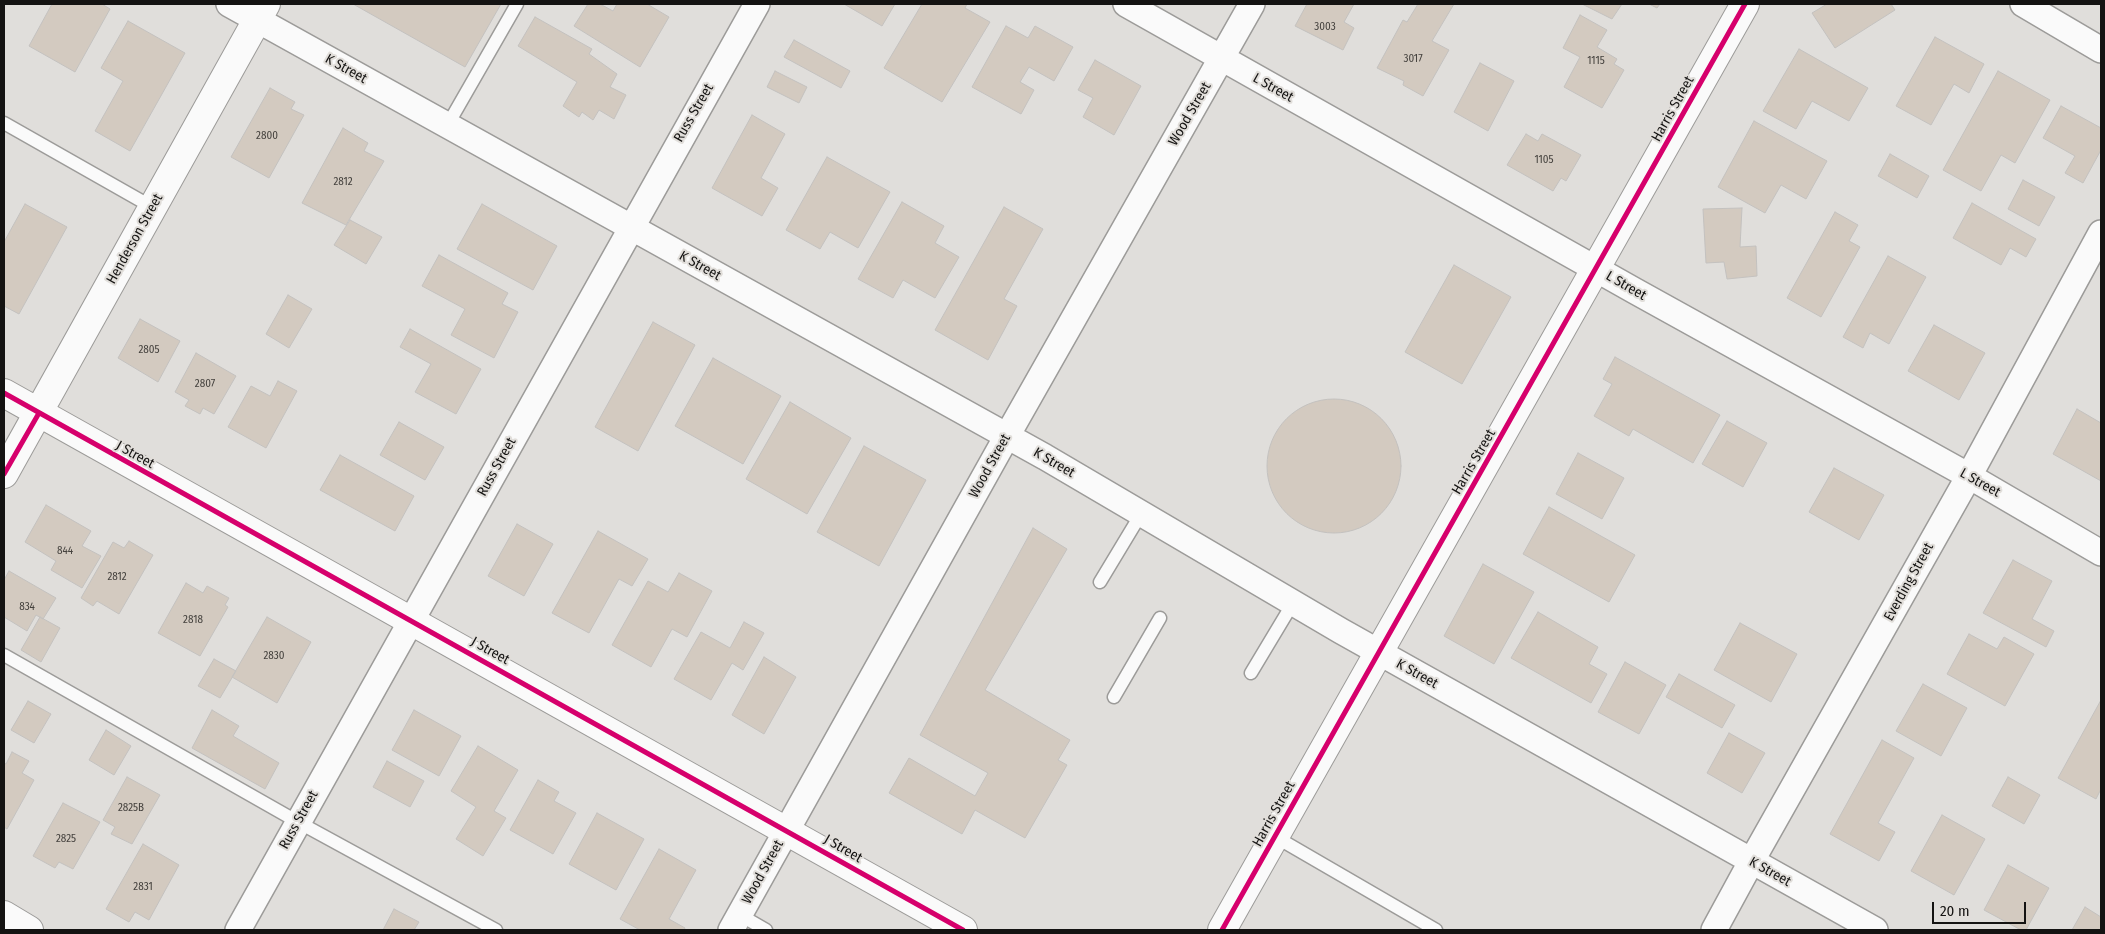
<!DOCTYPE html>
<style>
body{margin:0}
#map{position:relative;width:2105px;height:934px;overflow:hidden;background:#e0dedb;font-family:"Fira Sans Condensed",sans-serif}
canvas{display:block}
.frame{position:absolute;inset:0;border:5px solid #141312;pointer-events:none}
.scale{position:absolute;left:1932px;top:902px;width:94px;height:22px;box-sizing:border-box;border:2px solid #141312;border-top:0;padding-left:6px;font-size:15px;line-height:18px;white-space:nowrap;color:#141312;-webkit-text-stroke:4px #e1deda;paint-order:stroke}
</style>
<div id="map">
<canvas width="2105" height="934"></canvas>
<div class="frame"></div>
<div class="scale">20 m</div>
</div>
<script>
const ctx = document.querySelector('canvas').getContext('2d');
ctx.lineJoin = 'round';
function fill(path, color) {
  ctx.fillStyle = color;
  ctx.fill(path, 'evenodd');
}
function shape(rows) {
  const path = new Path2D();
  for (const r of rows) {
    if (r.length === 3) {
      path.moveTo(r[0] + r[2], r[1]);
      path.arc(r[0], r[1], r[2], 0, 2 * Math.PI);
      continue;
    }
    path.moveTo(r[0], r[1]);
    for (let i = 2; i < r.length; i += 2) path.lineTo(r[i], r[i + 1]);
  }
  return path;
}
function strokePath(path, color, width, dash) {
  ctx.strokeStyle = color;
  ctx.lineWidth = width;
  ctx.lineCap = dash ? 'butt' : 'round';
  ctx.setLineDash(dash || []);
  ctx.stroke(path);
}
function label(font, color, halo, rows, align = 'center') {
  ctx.font = font + ' "Fira Sans Condensed",sans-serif';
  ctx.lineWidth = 4;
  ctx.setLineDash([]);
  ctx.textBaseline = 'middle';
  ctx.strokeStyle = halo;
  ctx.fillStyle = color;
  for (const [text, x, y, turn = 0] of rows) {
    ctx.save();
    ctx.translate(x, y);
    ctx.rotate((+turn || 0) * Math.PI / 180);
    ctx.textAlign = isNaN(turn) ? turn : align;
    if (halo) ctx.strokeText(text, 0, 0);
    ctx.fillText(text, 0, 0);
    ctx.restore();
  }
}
const building = shape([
 [52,4,102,4,110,9,75,72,29,46,52,4],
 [353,4,501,4,465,67,353,4],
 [588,4,600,4,613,11,617,4,647,4,669,17,640,67,574,26,588,4],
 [844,4,895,4,882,26,844,4],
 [922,4,967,4,965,8,990,22,942,102,884,68,922,4],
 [1307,4,1354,4,1344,22,1354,28,1343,50,1295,26,1307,4],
 [1418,4,1454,4,1432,41,1449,50,1423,96,1403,85,1404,81,1377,68,1403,20,1407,22,1418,4],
 [1582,4,1622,4,1612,19,1582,4],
 [1649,4,1660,4,1657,8,1649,4],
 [1827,4,1891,4,1895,10,1835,48,1812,13,1827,4],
 [1580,15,1607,30,1597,47,1617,59,1614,64,1624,70,1602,108,1564,87,1580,57,1563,48,1580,15],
 [535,17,592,49,589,54,617,74,610,87,626,95,614,119,599,110,593,120,582,112,579,117,563,106,577,82,518,46,535,17],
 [128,21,185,53,130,151,95,131,123,81,101,68,128,21],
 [1006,26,1028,38,1035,26,1073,47,1054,81,1029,67,1020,82,1034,90,1021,114,972,87,1006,26],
 [1935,37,1984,64,1969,93,1954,84,1931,125,1896,106,1935,37],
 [794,40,850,71,841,88,784,57,794,40],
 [1799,49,1868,88,1849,121,1812,101,1796,129,1763,111,1799,49],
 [1095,60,1141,86,1114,135,1083,117,1093,98,1078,90,1095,60],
 [1480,63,1514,81,1488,131,1454,112,1480,63],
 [775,71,807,87,799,103,767,87,775,71],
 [1998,71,2050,100,2015,163,2001,155,1981,191,1943,170,1998,71],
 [270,88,295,102,291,109,304,115,269,178,231,157,270,88],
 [2061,106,2101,128,2101,150,2083,183,2065,173,2075,156,2043,138,2061,106],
 [752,115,785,134,761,178,778,188,762,216,712,188,752,115],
 [1754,121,1827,161,1806,199,1781,185,1765,213,1718,187,1754,121],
 [343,128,368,143,364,151,384,161,346,225,302,203,343,128],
 [1526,134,1538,141,1542,134,1581,155,1566,181,1561,178,1553,191,1507,165,1526,134],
 [1890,154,1929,176,1917,198,1878,176,1890,154],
 [827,157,890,192,858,248,830,232,820,249,786,230,827,157],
 [2023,180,2055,197,2039,226,2008,209,2023,180],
 [902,202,944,226,935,243,959,257,935,298,903,280,893,298,858,279,902,202],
 [1972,203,2036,239,2026,257,2010,248,2001,265,1953,238,1972,203],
 [25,204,67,227,19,314,4,306,4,242,25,204],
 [482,204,557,246,533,290,457,249,482,204],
 [1004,207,1043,229,1004,299,1017,306,988,360,935,330,1004,207],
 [1742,208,1740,247,1756,246,1757,276,1727,279,1724,262,1706,263,1703,209,1742,208],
 [1835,212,1858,225,1849,241,1860,247,1821,317,1787,298,1835,212],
 [350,220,382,237,366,264,334,245,350,220],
 [439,255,508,293,502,304,518,312,494,358,451,335,465,309,422,286,439,255],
 [1888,256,1926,277,1889,344,1870,333,1863,348,1843,337,1888,256],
 [1454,265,1511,297,1462,384,1405,352,1454,265],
 [288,295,312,309,289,348,266,334,288,295],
 [140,319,180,341,158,382,118,358,140,319],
 [653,322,695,345,638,451,595,427,653,322],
 [1934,325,1985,353,1959,400,1908,371,1934,325],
 [410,329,481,369,456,414,415,392,431,364,400,347,410,329],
 [196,353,236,376,214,414,203,408,200,414,185,406,189,400,175,392,196,353],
 [1615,357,1720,415,1693,463,1633,429,1629,436,1594,416,1612,384,1603,379,1615,357],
 [713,358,781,396,743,464,675,426,713,358],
 [278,381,297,391,266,448,228,427,251,386,270,396,278,381],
 [1334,466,67],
 [790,402,851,438,807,514,746,479,790,402],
 [2077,409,2101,423,2101,481,2053,454,2077,409],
 [1727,421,1767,443,1743,487,1702,464,1727,421],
 [399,422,444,447,425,480,380,455,399,422],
 [864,446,926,480,879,566,817,532,864,446],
 [1578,453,1624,478,1602,519,1556,494,1578,453],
 [340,455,414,496,395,531,320,490,340,455],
 [1834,468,1884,495,1859,540,1809,512,1834,468],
 [46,505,91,531,82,546,101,556,82,588,51,570,56,561,25,542,46,505],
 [1549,507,1635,555,1609,602,1523,554,1549,507],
 [517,524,553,544,524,596,488,576,517,524],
 [1033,528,1067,549,985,690,1070,740,1058,760,1067,765,1025,838,975,810,962,834,889,793,909,758,975,796,988,773,920,735,1033,528],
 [598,531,648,559,632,586,619,579,589,633,552,613,598,531],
 [129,541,153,555,119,614,97,601,93,606,81,598,113,542,124,548,129,541],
 [2013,560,2052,581,2032,619,2054,631,2046,647,1983,613,2013,560],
 [1483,564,1534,592,1494,664,1444,636,1483,564],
 [9,571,56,598,43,619,36,615,27,631,4,617,4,580,9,571],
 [679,573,712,591,687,637,672,629,651,667,612,645,648,581,668,592,679,573],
 [186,583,203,593,207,586,229,598,225,605,228,607,200,656,158,633,186,583],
 [1538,612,1598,647,1589,664,1607,674,1591,703,1511,658,1538,612],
 [40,617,60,628,41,662,21,650,40,617],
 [267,617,311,642,277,703,232,677,267,617],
 [744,622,764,633,743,670,732,663,711,700,674,679,701,632,730,648,744,622],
 [1740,623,1797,654,1771,702,1714,670,1740,623],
 [1969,634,1997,649,2004,637,2034,654,2005,706,1947,674,1969,634],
 [764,657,796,677,764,734,732,715,764,657],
 [214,659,236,671,220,698,198,686,214,659],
 [1625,662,1666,685,1639,734,1598,712,1625,662],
 [1679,674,1735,705,1722,728,1666,697,1679,674],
 [1923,684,1967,708,1941,756,1896,731,1923,684],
 [2101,700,2101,789,2096,799,2058,778,2101,700],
 [28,701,51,714,34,743,11,730,28,701],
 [212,710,239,726,233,736,279,763,265,789,192,748,212,710],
 [414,710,461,736,439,776,392,750,414,710],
 [106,730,131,746,114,775,89,760,106,730],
 [1729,733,1765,753,1742,793,1707,773,1729,733],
 [1882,740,1914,758,1878,823,1895,832,1879,861,1830,834,1882,740],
 [478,746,518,770,494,811,506,818,483,856,456,839,476,807,451,791,478,746],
 [12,752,29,761,22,773,34,780,7,829,4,827,4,763,6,764,12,752],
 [387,761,424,781,410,807,373,787,387,761],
 [127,777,160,795,132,844,111,834,115,827,103,820,127,777],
 [2008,777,2040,795,2024,824,1992,806,2008,777],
 [538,780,559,792,554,801,576,813,553,854,510,830,538,780],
 [63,803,100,822,73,869,59,862,55,868,33,856,63,803],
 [597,813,644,839,616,890,569,864,597,813],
 [1942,815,1985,839,1954,895,1911,871,1942,815],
 [143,844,179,865,149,920,135,912,129,922,106,909,143,844],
 [659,849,696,870,669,919,685,928,684,930,640,930,620,919,659,849],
 [2008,865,2049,888,2026,930,2021,930,1984,910,2008,865],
 [2085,907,2101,917,2101,930,2072,930,2085,907],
 [394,909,419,922,414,930,383,930,394,909]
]);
const lane = shape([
 [4,123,152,207],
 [447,126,517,4],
 [1100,582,1141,514],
 [4,655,298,822,496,930],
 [1251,673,1293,603],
 [1114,697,1160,618],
 [1274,836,1436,930],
 [740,915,766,930]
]);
const street = shape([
 [229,4,1045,457,1341,631,1875,930],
 [1126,4,1635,291,1969,476,2101,553],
 [2023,4,2101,50],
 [238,930,757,4],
 [731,930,1007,436,1252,4],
 [1714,930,1751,862,1969,476,2101,233]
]);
const secondary = shape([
 [4,393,963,930],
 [4,474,266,4],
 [4,915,29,930],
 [1222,930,1745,4]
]);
const cycleway = shape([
 [4,393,963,930],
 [4,474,39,413],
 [1222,930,1745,4]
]);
const numberNames = [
 ["3003",1325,27],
 ["3017",1413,59],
 ["1115",1596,61],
 ["2800",267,136],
 ["1105",1544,160],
 ["2812",343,182],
 ["2805",149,350],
 ["2807",205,384],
 ["844",65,551],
 ["2812",117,577],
 ["834",27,607],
 ["2818",193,620],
 ["2830",274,656],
 ["2825B",131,808],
 ["2825",66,839],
 ["2831",143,887]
];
const streetNames = [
 ["K Street",346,69,29],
 ["L Street",1273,88,29],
 ["Harris Street",1673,109,-61],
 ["Russ Street",694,113,-60],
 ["Wood Street",1190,114,-60],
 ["Henderson Street",135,239,-61],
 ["K Street",700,266,29],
 ["L Street",1626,286,30],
 ["J Street",135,455,29],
 ["Harris Street",1474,462,-60],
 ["K Street",1054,463,30],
 ["Wood Street",990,466,-61],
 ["Russ Street",497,467,-61],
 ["L Street",1980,483,29],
 ["Everding Street",1909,582,-61],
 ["J Street",490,651,29],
 ["K Street",1417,674,29],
 ["Harris Street",1274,814,-61],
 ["Russ Street",299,820,-61],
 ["J Street",843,849,30],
 ["Wood Street",763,872,-61],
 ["K Street",1770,872,29]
];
fill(building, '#d3cac0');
strokePath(building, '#c3c1bf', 1);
strokePath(lane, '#9c9b99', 15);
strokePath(street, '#9c9b99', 28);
strokePath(secondary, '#9c9b99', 30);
strokePath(lane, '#fafafa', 12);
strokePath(street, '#fafafa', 25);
strokePath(secondary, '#fafafa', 28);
strokePath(cycleway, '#d6006c', 5);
label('11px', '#45423e', null, numberNames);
label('14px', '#141312', '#e1deda', streetNames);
</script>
